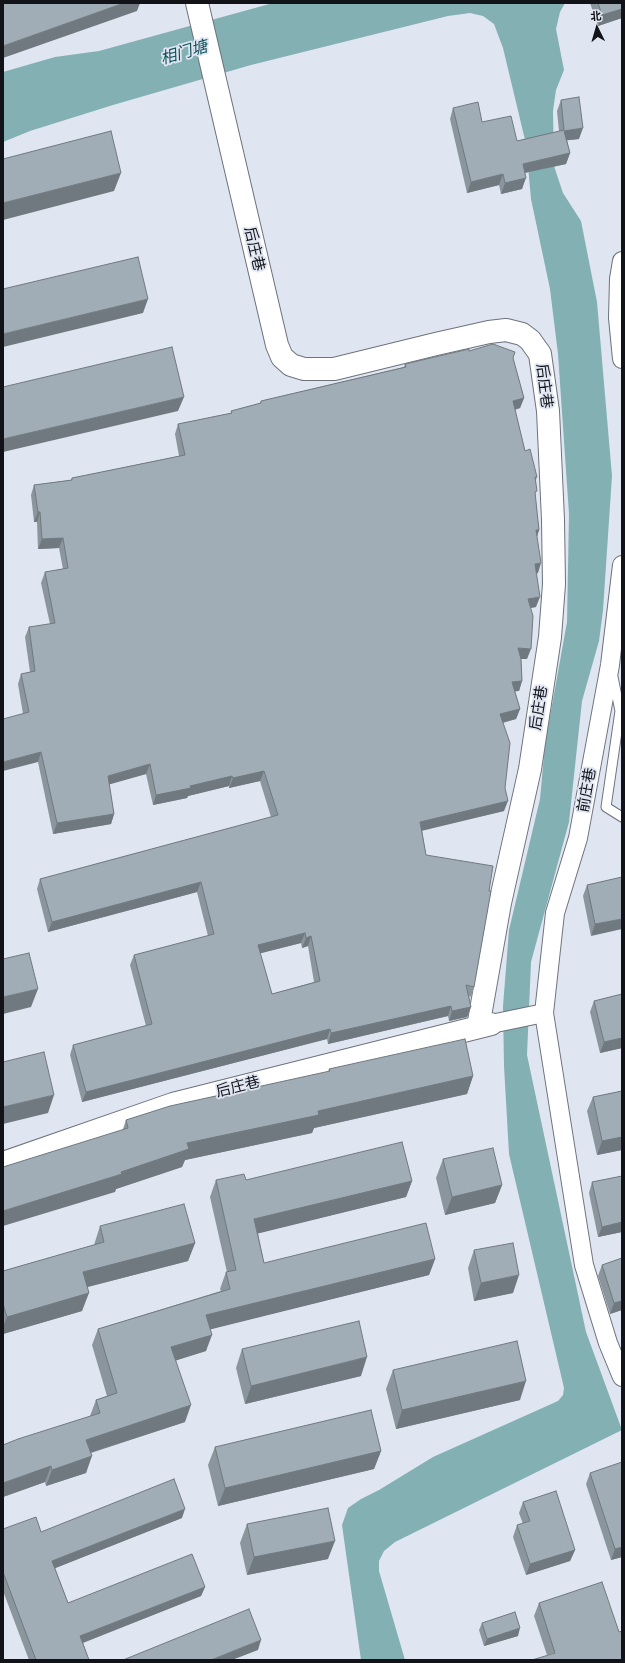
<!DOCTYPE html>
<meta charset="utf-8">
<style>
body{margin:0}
#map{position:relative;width:625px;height:1663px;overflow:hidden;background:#e0e5f2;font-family:Cabin,"Noto Sans SC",sans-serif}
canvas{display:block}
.frame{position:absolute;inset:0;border:4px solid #111318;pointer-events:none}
.north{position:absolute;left:577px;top:8px;width:40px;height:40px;-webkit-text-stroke:3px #e0e5f2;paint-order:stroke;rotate:355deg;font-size:11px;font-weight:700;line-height:16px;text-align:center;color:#111318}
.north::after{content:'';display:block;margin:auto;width:14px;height:18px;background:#111318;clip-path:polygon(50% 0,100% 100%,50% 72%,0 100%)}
</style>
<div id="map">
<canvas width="625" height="1663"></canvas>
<div class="frame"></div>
<div class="north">北</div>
</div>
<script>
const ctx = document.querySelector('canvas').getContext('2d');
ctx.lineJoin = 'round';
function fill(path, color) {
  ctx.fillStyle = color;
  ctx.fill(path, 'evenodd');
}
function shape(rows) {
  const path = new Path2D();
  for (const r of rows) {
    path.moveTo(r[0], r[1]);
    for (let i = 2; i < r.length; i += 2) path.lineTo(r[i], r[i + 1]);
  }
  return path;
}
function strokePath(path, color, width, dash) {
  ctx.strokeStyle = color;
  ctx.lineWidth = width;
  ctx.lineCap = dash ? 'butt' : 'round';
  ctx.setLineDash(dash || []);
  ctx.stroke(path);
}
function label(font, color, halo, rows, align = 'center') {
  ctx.font = font + ' Cabin,"Noto Sans SC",sans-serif';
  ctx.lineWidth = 3.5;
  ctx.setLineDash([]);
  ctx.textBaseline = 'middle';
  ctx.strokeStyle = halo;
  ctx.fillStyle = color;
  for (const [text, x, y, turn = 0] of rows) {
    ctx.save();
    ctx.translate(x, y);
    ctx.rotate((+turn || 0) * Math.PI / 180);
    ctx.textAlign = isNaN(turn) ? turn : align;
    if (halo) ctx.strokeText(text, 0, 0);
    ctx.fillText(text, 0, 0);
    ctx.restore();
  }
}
const water = shape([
 [273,3,565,3,560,12,556,29,564,70,556,90,553,111,554,166,563,193,581,221,597,302,612,476,603,610,599,641,582,701,569,822,531,962,527,1055,586,1332,622,1430,395,1542,384,1551,379,1561,379,1571,405,1660,361,1660,342,1525,348,1508,361,1499,379,1490,433,1457,558,1401,563,1395,564,1388,509,1154,504,1066,503,1006,509,930,540,799,545,744,567,622,569,514,558,354,550,289,531,199,526,144,503,48,494,24,483,16,470,13,448,16,251,65,113,105,30,131,3,142,3,72,55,57,99,51]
]);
const service = shape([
 [613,677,620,711,606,807,622,817]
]);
const minor = shape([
 [622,261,619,279,618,318,622,359],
 [622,565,610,665,578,838,555,913,544,1013,584,1265,608,1343,622,1377],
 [491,1024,544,1013]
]);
const tertiary = shape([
 [197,3,277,345,282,357,291,365,304,369,334,369,436,344,489,332,506,330,522,334,530,340,540,354,548,411,553,520,554,584,550,637,530,769,500,903,478,1027],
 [3,1163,173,1104,491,1024]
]);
const wall = shape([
 [590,3,622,3,622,18,598,26],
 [561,100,579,139,567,140,570,153,566,164,525,173,522,189,501,194,499,185,467,193,450,119,453,108,482,122,517,141,559,131,557,111],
 [469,351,513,358,524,398,520,408,515,410,525,451,537,477,536,480,535,496,539,530,537,536,538,573,536,574,536,607,530,608,527,659,521,659,522,681,519,691,515,691,520,709,516,719,503,723,505,788,504,811,422,830,426,855,474,987,471,997,469,996,471,1007,467,1017,449,1021,448,1016,328,1044,327,1039,82,1102,70,1055,73,1045,146,1026,130,965,134,955,208,936,197,892,48,932,37,889,40,879,271,817,260,781,229,788,229,786,188,796,187,798,153,805,146,774,109,784,114,814,111,824,53,834,38,762,23,714,18,684,21,674,30,672,25,637,29,627,50,624,41,583,45,572,63,569,59,548,38,549,37,522,34,522,31,495,34,485,71,480,72,478,179,456,175,434,178,424,231,413,231,411,260,403,261,401,404,367,405,364],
 [301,943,302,948,308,946,314,982,272,994,260,953],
 [622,877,591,936,583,896,587,885],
 [622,994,622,1048,600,1053,590,1012,594,1001],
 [329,1069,473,1076,467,1094,314,1128,312,1133,185,1160,182,1167,116,1189,115,1192,123,1129,126,1120,328,1072],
 [622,1091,622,1150,597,1155,587,1111,593,1097],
 [443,1159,502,1185,495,1203,445,1215,436,1178],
 [622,1176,622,1232,598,1237,589,1193,592,1182],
 [216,1180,246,1180,412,1181,406,1197,258,1233,264,1263,435,1259,429,1275,210,1329,206,1351,176,1360,185,1422,91,1453,86,1473,46,1486,45,1482,3,1497,90,1416,96,1400,107,1396,92,1345,98,1329,221,1291,220,1289,226,1272,227,1272,210,1197],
 [100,1226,195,1243,188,1261,87,1287,82,1311,3,1334,3,1271,94,1245],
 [474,1250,513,1293,474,1301,468,1268],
 [622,1258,622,1310,610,1314,598,1276,602,1265],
 [242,1349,361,1376,245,1404,236,1368],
 [393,1370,520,1400,396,1429,386,1389],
 [215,1447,381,1451,374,1469,218,1506,208,1465],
 [590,1473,622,1557,611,1560,586,1484],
 [523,1502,575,1550,570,1561,526,1575,513,1537,517,1525,523,1524,519,1513],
 [182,1518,55,1568,68,1603,205,1587,201,1596,83,1643,89,1660,29,1660,3,1591,3,1529,41,1532],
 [247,1524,328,1559,247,1575,240,1543],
 [539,1603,619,1632,547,1655,534,1616],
 [482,1623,518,1636,484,1646,479,1630]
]);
const shadedWall = shape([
 [124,3,140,3,137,11,3,58,3,46],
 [622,9,622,18,598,26,602,15],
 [583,128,579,139,561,141,564,131],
 [570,153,566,164,519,174,523,164],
 [121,173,114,191,3,220,3,203],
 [503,174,499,185,467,193,471,182],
 [526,178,522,189,501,194,505,183],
 [148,299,143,313,3,347,3,334],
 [184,397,178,411,3,452,3,439],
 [524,398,520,408,509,411,513,401],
 [38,512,40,512,37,522,34,522],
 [536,530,539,530,536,540],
 [63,538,59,548,38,549,42,539],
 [541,563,538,573,531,574,535,564],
 [540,597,536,607,524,609,528,599],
 [518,648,531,649,527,659,514,659],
 [522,681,519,691,509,692,512,682],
 [520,709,516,719,496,724,500,714],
 [41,752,38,762,3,771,3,762],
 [150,764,146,774,104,786,108,776],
 [264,771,260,781,229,788,233,778],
 [232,776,229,786,188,796,187,798,153,805,156,795,190,786],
 [508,801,504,811,417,832,420,822],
 [114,814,111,824,53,834,57,823],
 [201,882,197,892,48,932,52,922],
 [622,919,622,929,591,936,595,924],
 [305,933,301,943,254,955,258,945],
 [311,936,308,946,302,948,306,938],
 [38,989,31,1007,3,1014,3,997],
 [451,1006,448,1016,328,1044,331,1033],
 [471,1007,467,1017,449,1021,452,1011],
 [330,1029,327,1039,82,1102,86,1092],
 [622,1038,622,1048,600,1053,604,1042],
 [473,1076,467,1094,314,1128,312,1133,185,1160,182,1167,116,1189,115,1192,3,1226,3,1211,121,1172,187,1143,318,1111],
 [54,1095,48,1113,3,1124,3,1107],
 [622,1137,622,1150,597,1155,602,1141],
 [412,1181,406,1197,248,1236,254,1219],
 [502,1185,495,1203,445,1215,452,1197],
 [622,1222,622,1232,598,1237,602,1227],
 [195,1243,188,1261,76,1290,83,1272],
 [435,1259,429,1275,200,1332,206,1315],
 [519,1275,513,1293,474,1301,481,1283],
 [89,1293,82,1311,3,1334,3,1327,7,1317],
 [622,1301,622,1310,610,1314,614,1303],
 [212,1335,206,1351,165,1364,171,1347],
 [367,1357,361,1376,245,1404,251,1386],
 [526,1381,520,1400,396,1429,402,1410],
 [191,1405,185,1422,80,1456,86,1440],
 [381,1451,374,1469,218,1506,225,1488],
 [92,1456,86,1473,46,1486,52,1470],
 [51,1466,45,1482,3,1497,3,1483],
 [185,1509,182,1518,48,1571,52,1561],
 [335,1541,328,1559,247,1575,254,1557],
 [622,1547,622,1557,611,1560,615,1549],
 [575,1550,570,1561,526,1575,530,1564],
 [205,1587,201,1596,77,1645,80,1636],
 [520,1628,518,1636,484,1646,487,1639],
 [261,1640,258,1650,232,1660,211,1660]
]);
const building = shape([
 [3,3,124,3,3,46,3,3],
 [598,3,622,3,622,9,602,15,598,3],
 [579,97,583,128,564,131,570,153,523,164,526,178,505,183,503,174,471,182,453,108,478,102,482,122,511,116,517,141,564,130,561,100,579,97],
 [111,131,121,173,3,203,3,159,111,131],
 [138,257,148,299,3,334,3,289,138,257],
 [493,344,515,352,513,358,524,398,513,401,525,451,530,449,537,477,535,477,537,491,535,492,539,530,536,530,541,563,535,564,540,597,528,599,533,616,531,649,518,648,521,659,522,681,512,682,520,709,500,714,510,743,505,788,508,801,420,822,426,855,493,866,489,891,491,891,474,987,466,985,471,1007,452,1011,451,1006,331,1033,330,1029,86,1092,73,1045,152,1024,134,955,214,934,201,882,52,922,40,879,278,815,264,771,233,778,232,776,190,786,191,788,156,795,150,764,108,776,114,814,57,823,41,752,3,762,3,719,29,712,21,674,35,671,29,627,55,623,45,572,68,568,63,538,42,539,40,512,38,512,34,485,72,480,72,478,185,455,178,424,232,413,231,411,261,403,261,401,406,367,405,364,469,349,469,351,493,344],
 [305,933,306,938,311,936,320,981,272,994,258,945,305,933],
 [172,347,184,397,3,439,3,387,172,347],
 [622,877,622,919,595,924,587,885,622,877],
 [29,953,38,989,3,997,3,959,29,953],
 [622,994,622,1038,604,1042,594,1001,622,994],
 [465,1039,473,1076,318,1111,319,1115,187,1143,189,1149,121,1172,122,1174,3,1211,3,1167,128,1128,126,1120,170,1106,330,1071,329,1069,465,1039],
 [44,1052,54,1095,3,1107,3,1062,44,1052],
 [622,1091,622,1137,602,1141,593,1097,622,1091],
 [402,1142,412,1181,254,1219,264,1263,426,1223,435,1259,206,1315,212,1335,171,1347,191,1405,86,1440,92,1456,52,1470,51,1466,3,1483,3,1445,18,1439,100,1413,96,1400,117,1393,98,1329,230,1289,226,1272,236,1270,216,1180,244,1174,246,1180,402,1142],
 [493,1148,502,1185,452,1197,443,1159,493,1148],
 [622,1176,622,1222,602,1227,592,1182,622,1176],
 [184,1204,195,1243,83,1272,89,1293,7,1317,3,1304,3,1271,104,1242,100,1226,184,1204],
 [513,1243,519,1275,481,1283,474,1250,513,1243],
 [622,1258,622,1301,614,1303,602,1265,622,1258],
 [359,1321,367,1357,251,1386,242,1349,359,1321],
 [517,1341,526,1381,402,1410,393,1370,517,1341],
 [371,1410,381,1451,225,1488,215,1447,371,1410],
 [622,1462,622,1547,615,1549,590,1473,622,1462],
 [174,1479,185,1509,52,1561,68,1603,192,1554,205,1587,80,1636,89,1660,36,1660,3,1572,3,1529,36,1517,41,1532,174,1479],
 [556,1491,575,1550,530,1564,517,1525,530,1521,523,1502,556,1491],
 [328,1508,335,1541,254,1557,247,1524,328,1508],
 [602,1582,619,1632,622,1631,622,1660,532,1660,555,1653,539,1603,602,1582],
 [249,1609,261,1640,211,1660,123,1660,249,1609],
 [515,1612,520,1628,487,1639,482,1623,515,1612]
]);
const streetNames = [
 ["后庄巷",254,249,77],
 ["后庄巷",544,386,83],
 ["后庄巷",539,708,-81],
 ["前庄巷",587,790,-80],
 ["后庄巷",238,1087,-14]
];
const waterNames = [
 ["相门塘",184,53,-16]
];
fill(water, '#83b0b3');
strokePath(service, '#6d727d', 11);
strokePath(minor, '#6d727d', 20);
strokePath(tertiary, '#6d727d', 24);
strokePath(service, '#fff', 9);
strokePath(minor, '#fff', 18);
strokePath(tertiary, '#fff', 22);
fill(wall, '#8a959d');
fill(shadedWall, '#70797f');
fill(building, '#a0adb6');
strokePath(building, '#70797f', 1);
label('15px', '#111318', '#e0e5f2', streetNames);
label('italic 16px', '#0e5055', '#e0e5f2', waterNames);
</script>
